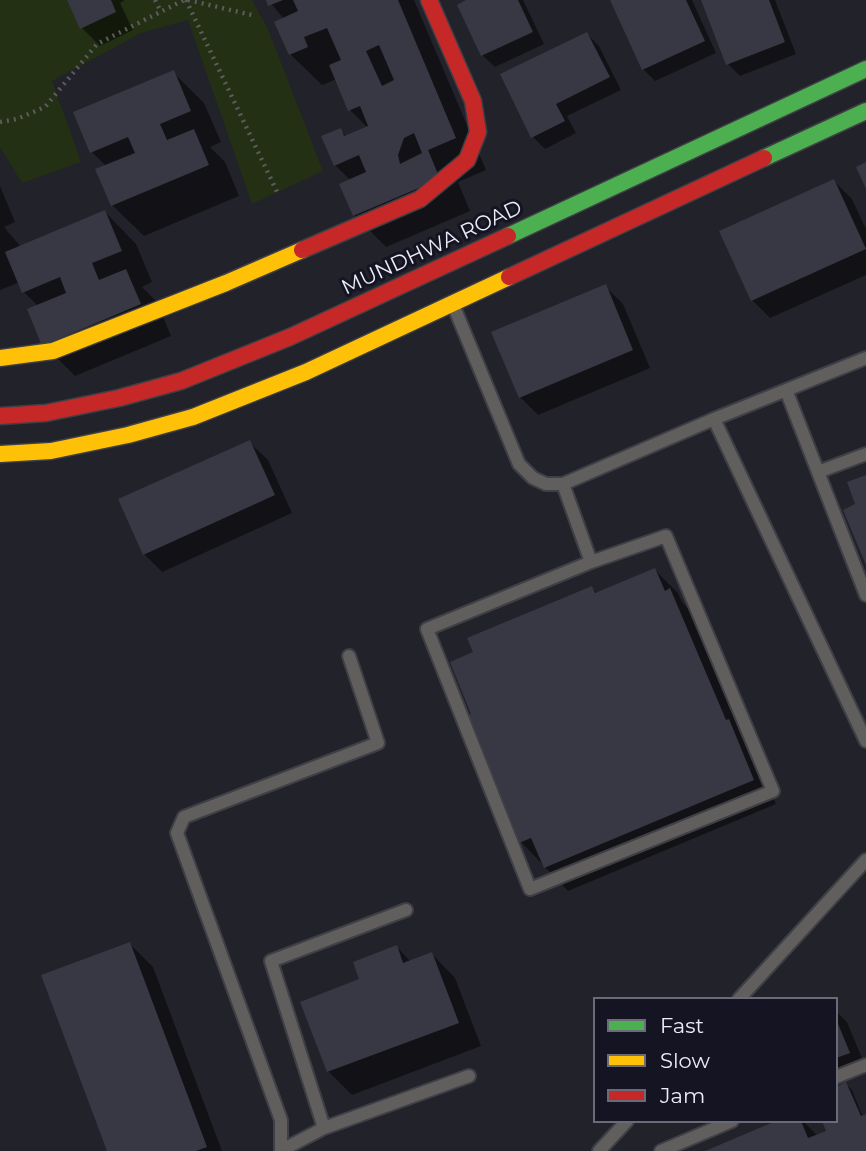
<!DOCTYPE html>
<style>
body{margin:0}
#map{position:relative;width:866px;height:1151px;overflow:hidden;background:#22222a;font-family:Montserrat,sans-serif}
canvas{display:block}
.legend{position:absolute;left:593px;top:997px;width:245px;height:126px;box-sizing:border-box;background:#141423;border:2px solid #6a6a78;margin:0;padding:9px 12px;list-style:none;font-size:21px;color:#ececf7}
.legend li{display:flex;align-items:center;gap:14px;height:35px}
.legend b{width:35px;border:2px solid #6a6a78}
</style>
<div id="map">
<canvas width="866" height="1151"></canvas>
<ul class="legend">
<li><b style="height:9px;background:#4caf50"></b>Fast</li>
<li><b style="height:9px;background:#ffc107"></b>Slow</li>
<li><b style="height:9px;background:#c62828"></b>Jam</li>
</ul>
</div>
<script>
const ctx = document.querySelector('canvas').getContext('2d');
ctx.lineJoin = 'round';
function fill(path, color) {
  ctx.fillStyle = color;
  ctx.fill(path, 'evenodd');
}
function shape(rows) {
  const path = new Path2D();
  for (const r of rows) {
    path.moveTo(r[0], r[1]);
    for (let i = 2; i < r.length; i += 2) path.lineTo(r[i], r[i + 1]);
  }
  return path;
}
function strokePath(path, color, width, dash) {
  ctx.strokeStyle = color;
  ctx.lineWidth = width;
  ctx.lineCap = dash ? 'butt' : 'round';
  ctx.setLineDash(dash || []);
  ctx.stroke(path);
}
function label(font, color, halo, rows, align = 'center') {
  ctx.font = font + ' Montserrat,sans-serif';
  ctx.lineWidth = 6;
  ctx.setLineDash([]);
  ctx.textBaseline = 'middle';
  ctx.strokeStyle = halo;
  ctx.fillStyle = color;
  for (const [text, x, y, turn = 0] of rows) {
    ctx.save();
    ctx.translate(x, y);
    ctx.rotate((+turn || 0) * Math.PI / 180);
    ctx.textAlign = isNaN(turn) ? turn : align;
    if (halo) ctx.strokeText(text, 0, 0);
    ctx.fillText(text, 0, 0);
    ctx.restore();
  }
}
const green = shape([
 [0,0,252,0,268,29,323,171,252,204,188,20,141,33,52,81,81,162,22,183,0,147]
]);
const shadow = shape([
 [69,0,125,0,120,3,133,30,100,46,82,28],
 [268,0,414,0,486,170,458,182,470,211,386,247,354,215,351,181,335,165,340,130,347,137,368,128,350,110,337,79,322,85,290,54,284,19],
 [470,0,523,0,544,44,495,67,482,55],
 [612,0,692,0,716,53,655,81,643,69],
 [703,0,775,0,796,54,740,76,728,64],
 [587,34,599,46,621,90,567,116,576,133,545,149,532,136],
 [173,72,204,103,221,142,210,147,225,162,239,196,144,236,112,205,106,166,92,152],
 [834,181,852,199,866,229,866,275,770,318,752,300],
 [0,186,15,222,4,227,21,247,105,212,136,244,152,282,142,287,157,302,171,336,75,376,44,345,38,306,24,292,20,282,0,290],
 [605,286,623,304,650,368,538,415,520,397],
 [249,442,268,460,292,513,162,572,144,554],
 [655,570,678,593,682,602,693,614,776,804,568,891,521,842,474,715,475,653,592,588,598,594],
 [130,944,153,967,222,1151,108,1151],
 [397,947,411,962,432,954,455,978,481,1046,352,1095,328,1071,362,980],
 [836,1011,847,1022,866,1068,866,1072,836,1084],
 [846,1084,852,1090,863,1117,866,1116,866,1151,709,1151,780,1121,803,1121,818,1136,829,1132,836,1121]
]);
const building = shape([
 [67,0,111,0,116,12,80,29],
 [266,0,283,0,268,6],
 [293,0,398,0,456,138,428,150,440,179,353,216,339,184,366,172,359,155,334,166,321,136,341,128,344,136,368,126,360,106,348,111,329,65,341,60,327,28,304,37,308,47,289,55,274,22,298,11],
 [379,45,394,80,382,86,366,51],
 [414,133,422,153,400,164,398,155,404,138],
 [466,0,518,0,533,32,481,56,457,5],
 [610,0,686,0,705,41,642,70],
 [701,0,769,0,785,42,726,65],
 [587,32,610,77,556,104,565,121,531,138,500,74],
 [174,70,191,111,160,124,167,140,194,129,209,165,111,206,95,169,135,153,128,137,90,153,73,112],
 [866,162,866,189,856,167],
 [834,179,866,249,751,301,719,231],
 [105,210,122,251,92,263,99,280,126,269,141,304,42,346,27,309,66,293,60,277,22,293,5,252],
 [606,284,633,350,519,398,491,332],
 [250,440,275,495,143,555,118,499],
 [866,475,866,565,843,510,855,504,847,482],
 [655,568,665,591,670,588,726,720,729,719,754,780,544,868,531,838,519,843,466,716,471,714,450,662,473,652,467,638,592,586,595,593],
 [130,942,207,1147,196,1151,107,1151,41,975],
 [397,945,403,963,432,952,459,1023,327,1072,300,1002,359,979,353,962],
 [836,1019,850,1053,836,1058],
 [846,1082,861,1116,866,1114,866,1151,705,1151,776,1121,801,1121,808,1138,826,1131,822,1121,836,1121,836,1087]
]);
const path = shape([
 [155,0,161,12],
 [186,0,279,196],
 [188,0,256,16],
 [0,122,17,119,45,107,97,44,184,0]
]);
const lane = shape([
 [454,307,519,464,533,478,546,484,563,484,714,419,866,358],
 [786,390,866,595],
 [714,419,866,741],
 [818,472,866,454],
 [563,484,591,562,427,629,530,889,773,791,666,536,591,562],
 [406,910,271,961,324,1128,469,1076],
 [739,999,866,860],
 [836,1077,866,1065],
 [282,1150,324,1128],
 [281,1151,281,1120,177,833,184,817,378,743,349,656],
 [599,1151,627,1121],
 [661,1151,732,1121]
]);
const fast = shape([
 [764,158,866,111],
 [508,236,866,69]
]);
const slow = shape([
 [0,358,53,351,226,283,302,250],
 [0,454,51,451,128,435,193,417,306,372,509,277]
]);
const jam = shape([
 [302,250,420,199,467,160,478,132,473,101,429,0],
 [509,277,764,158],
 [0,416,46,413,119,398,181,381,290,337,508,236]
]);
const streetNames = [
 ["MUNDHWA ROAD",432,248,-25]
];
fill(green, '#233014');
fill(shadow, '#0007');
fill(building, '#383844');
strokePath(lane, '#3f3f46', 16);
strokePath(fast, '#3f3f46', 19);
strokePath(slow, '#3f3f46', 19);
strokePath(jam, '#3f3f46', 19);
strokePath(path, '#5c5b5d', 4.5, [2, 5]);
strokePath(lane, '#615e5e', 12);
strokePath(fast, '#4caf50', 16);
strokePath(slow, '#ffc107', 16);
strokePath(jam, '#c62828', 16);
label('21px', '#ececf7', '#141423', streetNames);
</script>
